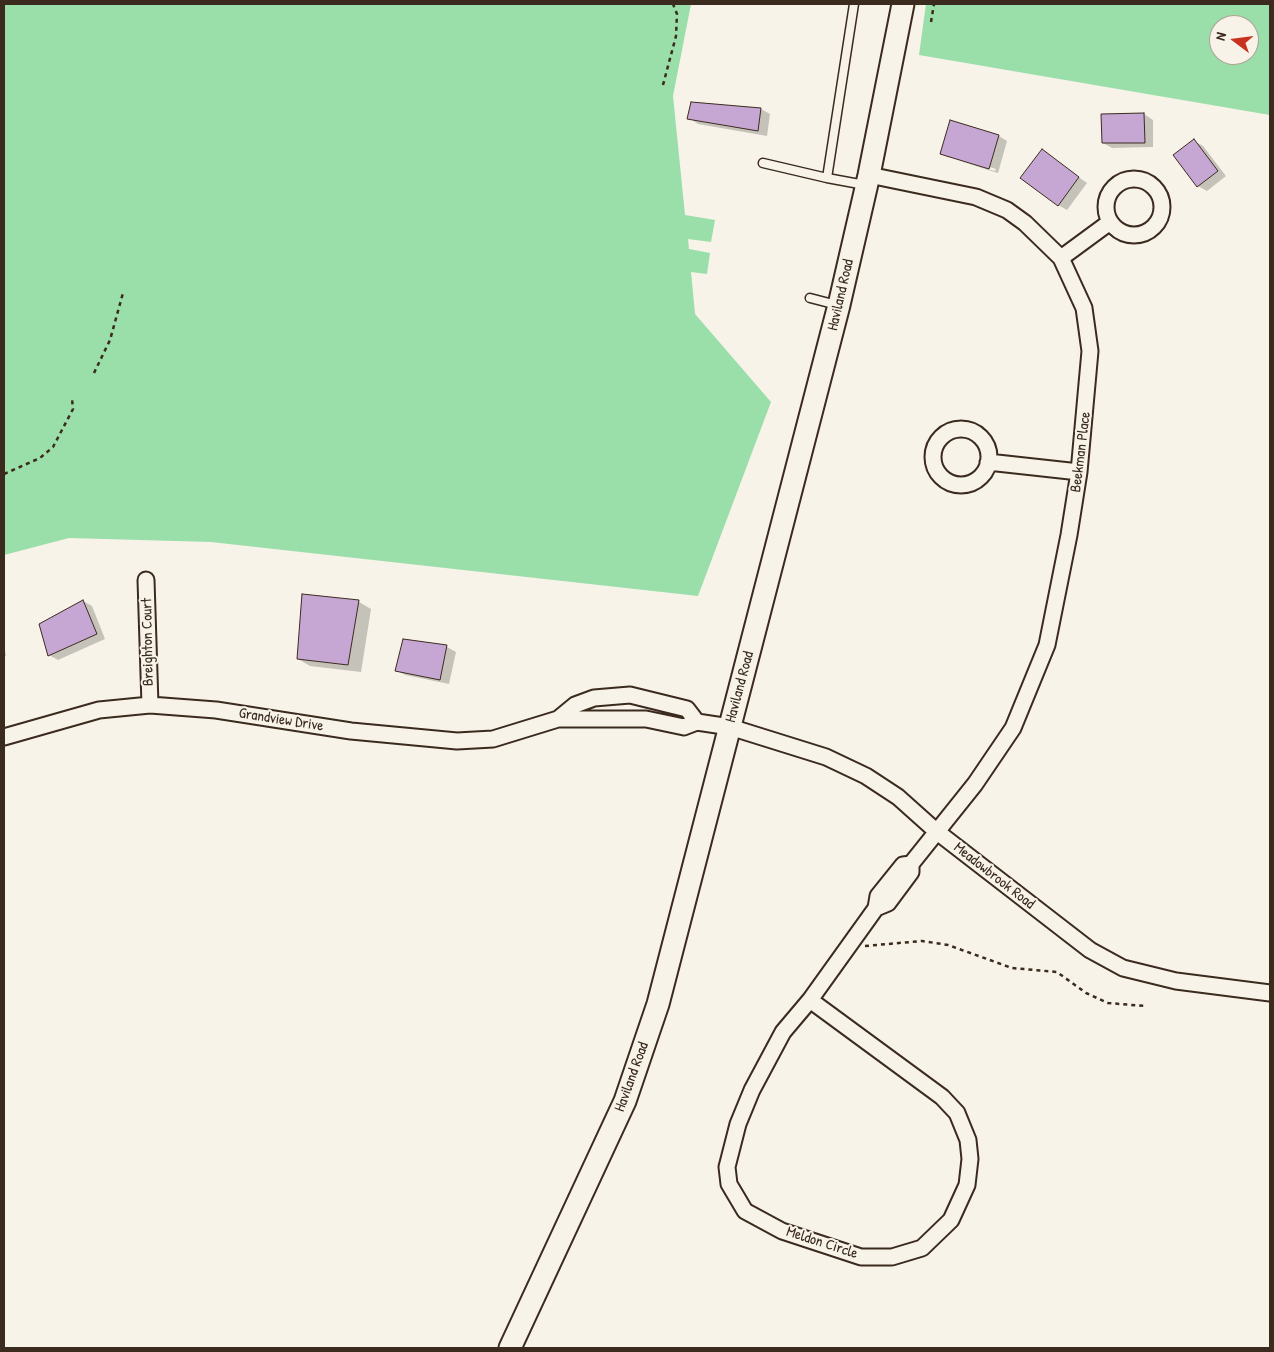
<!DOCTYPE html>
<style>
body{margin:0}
#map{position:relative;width:1274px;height:1352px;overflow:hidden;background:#f7f3e8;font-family:"Patrick Hand",sans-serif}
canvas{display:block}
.frame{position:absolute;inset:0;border:5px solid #3b2a1e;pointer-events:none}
.north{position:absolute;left:1209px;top:15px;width:50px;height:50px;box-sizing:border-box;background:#f7f3e8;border:1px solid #aca397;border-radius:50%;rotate:285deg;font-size:14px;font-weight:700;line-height:20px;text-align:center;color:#3b2a1e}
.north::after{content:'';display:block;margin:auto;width:18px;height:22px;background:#c8321e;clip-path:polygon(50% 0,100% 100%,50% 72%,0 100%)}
</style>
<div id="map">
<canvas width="1274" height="1352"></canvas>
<div class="frame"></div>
<div class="north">N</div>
</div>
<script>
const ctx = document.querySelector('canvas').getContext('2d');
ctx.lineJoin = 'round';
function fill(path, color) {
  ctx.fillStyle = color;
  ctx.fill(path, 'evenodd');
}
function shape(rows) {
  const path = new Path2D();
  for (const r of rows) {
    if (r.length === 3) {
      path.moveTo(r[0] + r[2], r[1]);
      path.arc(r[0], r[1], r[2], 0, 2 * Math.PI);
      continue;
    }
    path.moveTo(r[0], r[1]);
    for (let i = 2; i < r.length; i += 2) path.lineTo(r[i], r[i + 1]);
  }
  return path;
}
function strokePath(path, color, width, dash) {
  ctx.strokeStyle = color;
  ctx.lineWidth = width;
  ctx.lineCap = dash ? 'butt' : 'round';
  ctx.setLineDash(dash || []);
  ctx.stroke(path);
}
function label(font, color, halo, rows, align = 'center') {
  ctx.font = font + ' "Patrick Hand",sans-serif';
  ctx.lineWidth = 4;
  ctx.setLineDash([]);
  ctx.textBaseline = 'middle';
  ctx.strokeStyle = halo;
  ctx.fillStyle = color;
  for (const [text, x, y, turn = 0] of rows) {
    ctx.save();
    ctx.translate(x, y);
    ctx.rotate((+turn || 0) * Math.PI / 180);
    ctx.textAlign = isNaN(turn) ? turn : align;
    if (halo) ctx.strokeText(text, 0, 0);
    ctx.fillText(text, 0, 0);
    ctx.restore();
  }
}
const green = shape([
 [4,4,691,4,673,96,685,215,715,220,711,242,688,239,689,249,710,253,707,274,691,272,695,314,771,402,698,596,211,542,69,538,4,555],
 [926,4,1270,4,1270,115,919,55],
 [1219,25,1249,25,1249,55,1219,55]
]);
const shadow = shape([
 [761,109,770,114,767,136,698,124,689,118],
 [1144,114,1153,120,1153,147,1112,148,1103,143],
 [999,136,1007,141,998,173,950,158,995,171,996,169,949,155,949,158,941,153],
 [1194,141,1203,146,1226,176,1207,191,1198,186],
 [1042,151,1087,183,1067,210,1058,205],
 [303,595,359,602,371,609,361,672,310,666,298,659],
 [83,601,92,606,105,639,58,660,49,655],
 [4,645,6,656,4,656],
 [447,647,456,652,449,684,405,675,396,670]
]);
const building = shape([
 [691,102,761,108,758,131,687,119,691,102],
 [1144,113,1145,143,1102,143,1101,114,1144,113],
 [950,120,999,135,989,169,940,154,950,120],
 [1194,139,1218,171,1197,187,1173,155,1194,139],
 [1042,149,1079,177,1058,206,1020,178,1042,149],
 [302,594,359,600,348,665,297,659,302,594],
 [83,600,97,634,48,656,39,624,83,600],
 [403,639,447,645,440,680,395,671,403,639]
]);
const path = shape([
 [931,22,934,4],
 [663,85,676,36,677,14,673,4],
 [94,373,110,340,123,293],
 [4,474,40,458,53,447,73,409,72,399],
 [865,946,922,941,948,945,1012,968,1057,972,1086,993,1108,1003,1145,1006]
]);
const lane = shape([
 [854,4,827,178,865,185],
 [763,163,827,178],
 [810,298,837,305]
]);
const street = shape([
 [869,175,976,197,1007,210,1025,223,1061,258,1084,308,1090,351,1079,472,1069,535,1047,645,1013,728,975,784,911,864,911,872,888,903,876,908],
 [1134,207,28],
 [1061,258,1110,222],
 [961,457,28],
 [988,462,1079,472],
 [146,580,150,705],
 [558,719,575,705,594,698,630,695,687,709,697,722],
 [697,722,730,727,826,757,866,776,898,797,936,831,1090,950,1123,968,1176,981,1270,993],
 [4,737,99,710,150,705,216,710,351,731,457,741,493,739,558,719,646,719,684,727,697,722],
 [810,1000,942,1097,957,1113,968,1140,970,1159,967,1185,951,1220,922,1248,892,1257,861,1257,782,1231,745,1211,729,1184,727,1167,738,1124,752,1090,783,1032,810,1000,876,908,878,896,903,865,911,864]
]);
const secondary = shape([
 [510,1348,625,1101,658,1004,839,305,869,175,903,4]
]);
const streetNames = [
 ["Haviland Road",841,295,-77],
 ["Beekman Place",1081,452,-83],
 ["Breighton Court",148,642,-91],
 ["Haviland Road",740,687,-75],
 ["Grandview Drive",281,720,9],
 ["Meadowbrook Road",994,876,38],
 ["Haviland Road",632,1077,-70],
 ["Meldon Circle",822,1243,18]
];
fill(green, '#9adeaa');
fill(shadow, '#0003');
fill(building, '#c6a7d3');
strokePath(building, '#3b2a1e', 1);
strokePath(lane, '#3b2a1e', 11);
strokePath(street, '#3b2a1e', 19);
strokePath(secondary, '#3b2a1e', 25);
strokePath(path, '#3b2a1e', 2.5, [4, 4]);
strokePath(lane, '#f7f3e8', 8);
strokePath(street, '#f7f3e8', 15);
strokePath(secondary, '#f7f3e8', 21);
label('15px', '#3b2a1e', '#f7f3e8', streetNames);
</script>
